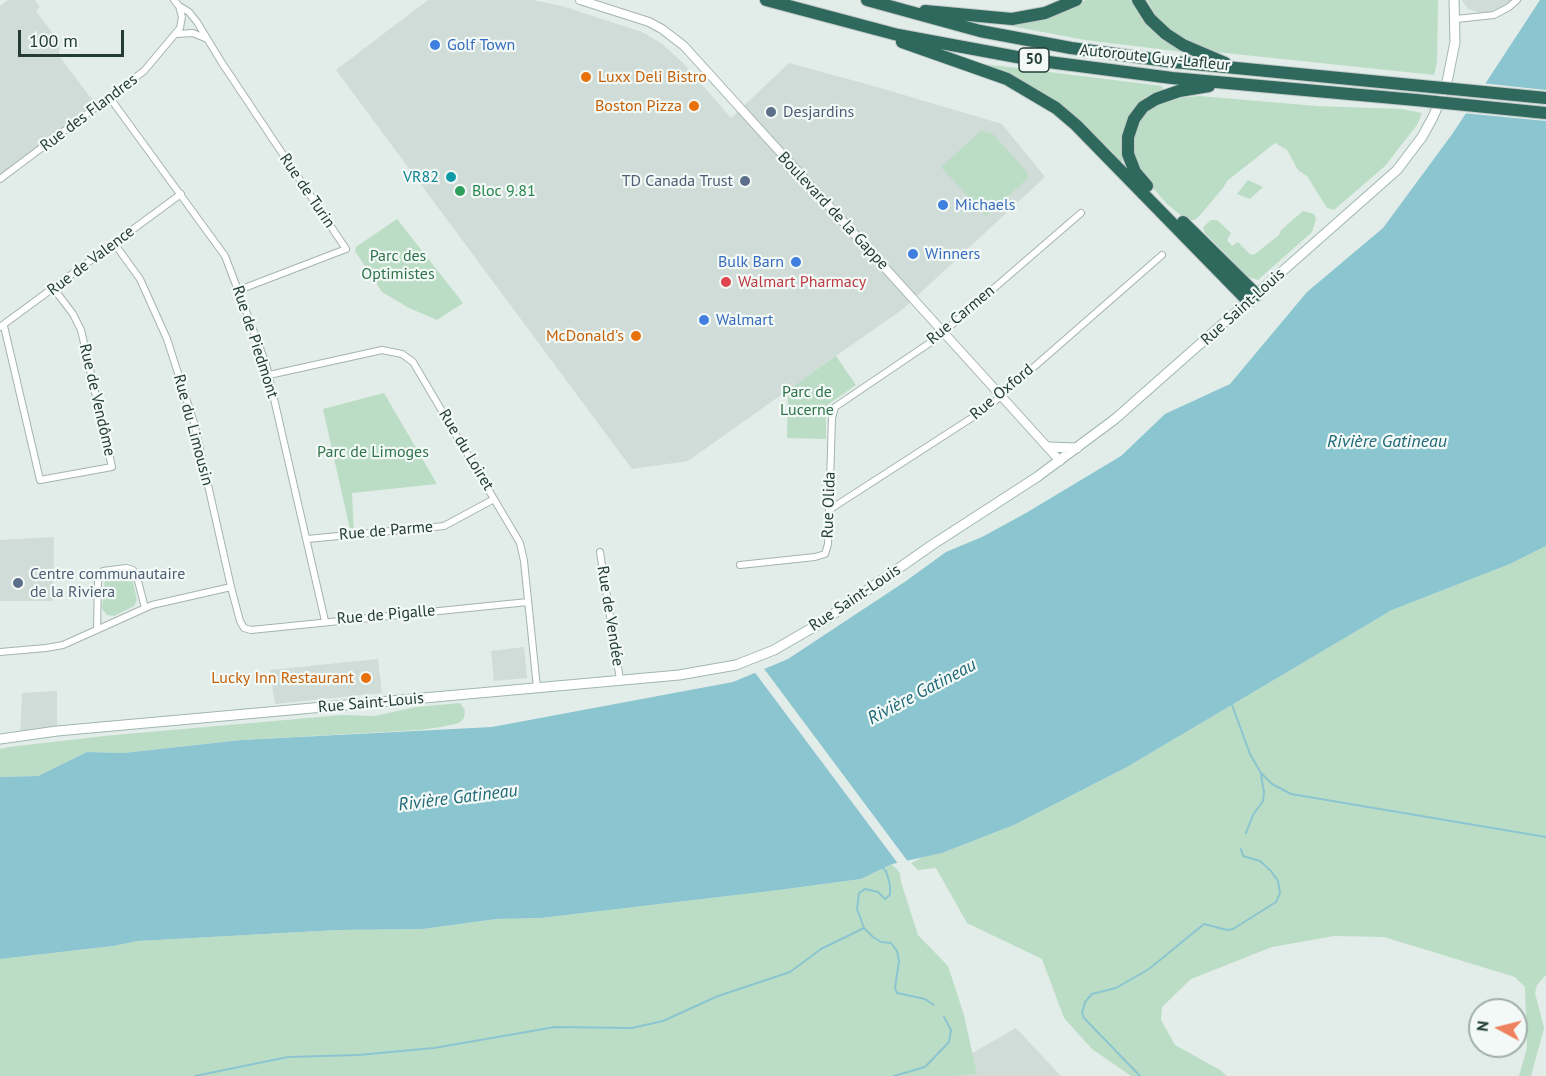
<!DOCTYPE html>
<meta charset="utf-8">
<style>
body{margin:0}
#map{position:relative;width:1546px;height:1076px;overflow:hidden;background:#e2ece8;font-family:"PT Sans",sans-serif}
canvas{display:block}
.north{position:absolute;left:1468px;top:998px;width:60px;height:60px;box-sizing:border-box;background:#f3f9f6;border:2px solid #a0aea9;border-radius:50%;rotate:277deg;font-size:16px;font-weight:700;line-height:24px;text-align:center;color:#233d36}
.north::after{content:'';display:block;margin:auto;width:21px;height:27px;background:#ef825e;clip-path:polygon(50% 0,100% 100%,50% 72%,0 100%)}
.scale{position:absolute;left:18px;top:30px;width:106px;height:27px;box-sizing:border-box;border:3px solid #233d36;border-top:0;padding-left:8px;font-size:18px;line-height:21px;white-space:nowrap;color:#233d36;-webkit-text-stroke:4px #f3f9f6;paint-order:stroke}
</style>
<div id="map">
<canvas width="1546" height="1076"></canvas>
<div class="north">N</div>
<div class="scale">100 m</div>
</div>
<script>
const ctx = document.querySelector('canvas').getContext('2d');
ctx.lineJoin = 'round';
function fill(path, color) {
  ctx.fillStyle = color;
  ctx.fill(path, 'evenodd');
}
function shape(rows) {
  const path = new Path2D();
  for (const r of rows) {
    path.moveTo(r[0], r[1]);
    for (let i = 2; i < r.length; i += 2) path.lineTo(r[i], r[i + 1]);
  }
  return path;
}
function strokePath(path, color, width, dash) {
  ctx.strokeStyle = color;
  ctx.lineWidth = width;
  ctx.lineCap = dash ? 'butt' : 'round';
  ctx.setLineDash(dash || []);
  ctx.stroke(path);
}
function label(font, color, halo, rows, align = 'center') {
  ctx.font = font + ' "PT Sans",sans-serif';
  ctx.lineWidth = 4.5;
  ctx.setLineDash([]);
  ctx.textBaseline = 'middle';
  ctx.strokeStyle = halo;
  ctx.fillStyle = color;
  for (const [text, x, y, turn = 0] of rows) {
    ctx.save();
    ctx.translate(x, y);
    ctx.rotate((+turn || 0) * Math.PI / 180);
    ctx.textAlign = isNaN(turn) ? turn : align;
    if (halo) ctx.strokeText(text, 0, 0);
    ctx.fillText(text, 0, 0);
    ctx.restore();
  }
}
const built = shape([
 [8,0,35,0,40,7,36,11,58,40,60,57,90,97,97,100,101,105,0,179,0,6],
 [428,0,533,0,562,6,642,32,661,43,684,64,731,118,789,63,877,87,1002,124,1045,177,903,309,836,356,688,461,632,469,336,70],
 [1462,0,1512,0,1505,6,1493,11,1480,13,1468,9],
 [54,537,53,601,0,601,0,540],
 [524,647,527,678,494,681,491,651],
 [378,659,382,693,275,704,270,670],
 [57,691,57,731,20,736,22,693],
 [1016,1028,1061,1076,932,1076]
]);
const green = shape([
 [1086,0,1131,0,1137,11,1163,41,1179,47,1183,52,1085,40,1000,24,1047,16],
 [1147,0,1438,0,1437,62,1434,75,1216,52,1185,40,1161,24],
 [984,64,1162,86,1163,90,1145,97,1131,113,1122,132,1121,149,1124,158,1121,164,1113,152,1059,103,1015,79,983,66],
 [1199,96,1317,106,1401,109,1422,113,1417,125,1385,166,1334,210,1327,208,1307,176,1298,170,1287,150,1275,143,1227,181,1223,188,1201,214,1195,220,1190,220,1184,218,1167,204,1139,172,1130,153,1130,135,1142,115,1148,110,1169,99],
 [981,131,993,134,1027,172,1028,178,986,216,941,167],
 [1248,180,1263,187,1250,199,1237,194],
 [1303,211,1314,214,1316,219,1312,232,1258,280,1248,277,1205,233,1203,227,1211,220,1217,220,1231,233,1227,240,1232,246,1238,242,1251,255,1255,254,1279,235,1281,230],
 [397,219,463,303,437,320,409,308,382,292,355,251,356,247],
 [836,356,856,385,826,406,826,439,787,438,788,390],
 [384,393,437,484,352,493,354,534,351,534,323,409],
 [1546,546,1546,975,1537,985,1535,993,1544,1028,1531,1076,1519,1076,1527,1048,1525,987,1515,977,1384,937,1334,936,1272,947,1191,979,1162,1007,1161,1020,1175,1045,1220,1070,1227,1076,1131,1076,1092,1049,1064,1018,1042,959,967,923,936,868,918,870,911,863,923,857,942,853,1014,825,1127,767,1392,610,1510,564],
 [126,573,132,578,137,600,134,606,114,616,107,615,102,609,105,578,107,575],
 [460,703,465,710,464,718,459,723,441,727,419,730,241,740,123,753,87,752,38,776,0,777,0,749,9,747,104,736,342,715,374,716,416,707],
 [892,864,900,873,901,882,918,935,948,966,964,1015,977,1074,951,1076,0,1076,0,959,113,946,138,941,338,930,423,929,497,919,541,918,779,890,861,879]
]);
const water = shape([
 [1540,0,1546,0,1546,546,1510,564,1392,610,1127,767,1014,825,942,853,892,864,861,879,779,890,541,918,497,919,423,929,338,930,138,941,113,946,0,959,0,777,38,776,87,752,123,753,241,740,492,727,733,682,788,659,906,581,946,552,982,537,1026,513,1121,456,1165,414,1230,384,1307,292,1383,228,1453,133]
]);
const pier = shape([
 [1481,83,1546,90,1546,121,1462,113],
 [762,666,909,863,899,865,753,670]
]);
const stream = shape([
 [1232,705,1250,754,1261,773,1272,784,1291,794,1546,837],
 [1246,833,1253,815,1263,801,1264,792,1261,775],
 [883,868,886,871,890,885,890,895,885,899,878,892,865,889,859,893,857,909,864,928,873,937,881,942,891,943,897,951,899,961,895,988,897,993,925,999,934,1005],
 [195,1076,288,1057,358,1055,434,1048,555,1027,632,1028,663,1021,718,996,790,972,821,949,864,928],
 [894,1076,925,1067,949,1042,951,1030,944,1017],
 [1140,1076,1084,1018,1082,1013,1085,1002,1092,994,1116,988,1149,969,1204,924,1227,930,1233,929,1276,902,1280,893,1278,881,1271,871,1260,861,1243,856,1241,849]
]);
const minor = shape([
 [174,0,179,6,189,12,197,22,222,63,346,249,239,290],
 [1456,19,1494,15,1509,7,1517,0],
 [176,34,193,33,205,38],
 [110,98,225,256,266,364,325,621],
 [0,179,144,71,180,28,182,17,179,6],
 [114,243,140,279,167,339,194,423,231,587,240,621,244,628,251,630,528,602],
 [4,326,40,480,112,467,81,330,73,314,54,289],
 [0,327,181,194],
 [269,375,382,350,402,354,413,362,520,543,524,561,537,688],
 [829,510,987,408,1162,255],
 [307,539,444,526,494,499],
 [600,552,620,680],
 [740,565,815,557,825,554,828,544,832,418,835,407,934,340,1081,213],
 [97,630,98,579,103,571,126,568,133,570,137,577,145,608],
 [0,652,46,648,63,645,152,605,231,587]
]);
const tertiary = shape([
 [580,0,649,22,662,29,684,46,1060,461]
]);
const secondary = shape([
 [1048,447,1077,448],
 [0,739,57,731,679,675,736,665,774,650,819,624,932,545,1037,477,1115,419,1397,170,1422,137,1433,117,1446,87,1455,42,1454,0]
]);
const motorway = shape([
 [766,0,898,35,1033,60,1172,78,1416,100],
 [867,0,980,31,1071,48,1174,62,1422,86],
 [1138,0,1150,19,1166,34,1183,45,1225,63],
 [925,11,1012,19,1045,13,1076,0],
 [902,42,1007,79,1056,108,1076,125,1249,302],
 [1147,186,1135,172,1128,154,1128,137,1134,119,1143,107,1156,99,1179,91,1209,86],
 [1183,222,1257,295]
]);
const motorwayBridge = shape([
 [1422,86,1546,98],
 [1416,100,1546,113]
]);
const markers = [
 [435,45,6,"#3f7fe0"],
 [586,77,6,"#e8710a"],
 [694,106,6,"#e8710a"],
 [771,112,6,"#5c6f8a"],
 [451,177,6,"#0f9aa8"],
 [745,181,6,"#5c6f8a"],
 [460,191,6,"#2e9e5b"],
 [943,205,6,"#3f7fe0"],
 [913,254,6,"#3f7fe0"],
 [796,262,6,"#3f7fe0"],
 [726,282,6,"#e0444e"],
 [704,320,6,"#3f7fe0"],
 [636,336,6,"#e8710a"],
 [18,583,6,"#5c6f8a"],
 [366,678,6,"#e8710a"]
];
const shields = [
 [1034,60,30]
];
const shieldNames = [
 ["50",1034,60]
];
const shopNames = [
 ["Golf Town",447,45],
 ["Michaels",955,205],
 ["Winners",925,254],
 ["Bulk Barn",784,262,"right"],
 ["Walmart",716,320]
];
const streetNames = [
 ["Autoroute Guy-Lafleur",1155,58,6],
 ["Rue des Flandres",89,113,-37],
 ["Rue de Turin",307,191,56],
 ["Boulevard de la Gappe",833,211,47],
 ["Rue de Valence",91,261,-37],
 ["Rue Saint-Louis",1243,307,-42],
 ["Rue Carmen",961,315,-40],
 ["Rue de Piedmont",255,342,72],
 ["Rue Oxford",1002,392,-40],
 ["Rue de Vendôme",97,400,77],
 ["Rue du Limousin",193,430,75],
 ["Rue du Loiret",466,450,59],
 ["Rue Olida",829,505,-88],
 ["Rue de Parme",386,531,-5],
 ["Rue Saint-Louis",855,598,-34],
 ["Rue de Pigalle",386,615,-5],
 ["Rue de Vendée",610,616,81],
 ["Rue Saint-Louis",371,703,-5]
];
const foodNames = [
 ["Luxx Deli Bistro",598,77,"left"],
 ["Boston Pizza",682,106],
 ["McDonald's",624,336],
 ["Lucky Inn Restaurant",354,678]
];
const serviceNames = [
 ["Desjardins",783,112],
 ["TD Canada Trust",733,181,"right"],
 ["Centre communautaire",30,574],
 ["de la Riviera",30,592]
];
const cultureNames = [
 ["VR82",439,177]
];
const leisureNames = [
 ["Bloc 9.81",472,191]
];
const parkNames = [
 ["Parc des",398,256],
 ["Optimistes",398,274],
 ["Parc de",807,392],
 ["Lucerne",807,410],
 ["Parc de Limoges",373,452]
];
const healthNames = [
 ["Walmart Pharmacy",738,282]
];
const waterNames = [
 ["Rivière Gatineau",1387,442],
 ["Rivière Gatineau",922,692,-28],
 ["Rivière Gatineau",458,798,-7]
];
fill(built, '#d0dcd7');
fill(green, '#bcddc5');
fill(water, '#8bc5d0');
fill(pier, '#e2ece8');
strokePath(stream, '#8bc5d0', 2);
strokePath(minor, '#a5b4af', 8);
strokePath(tertiary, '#a5b4af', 10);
strokePath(secondary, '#a1b7b0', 11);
strokePath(motorway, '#c1c9c7', 14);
strokePath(minor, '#fff', 6);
strokePath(tertiary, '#fff', 8);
strokePath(secondary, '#fff', 9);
strokePath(motorway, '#2f685d', 12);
strokePath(motorwayBridge, '#c1c9c7', 14, []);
strokePath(motorwayBridge, '#2f685d', 12);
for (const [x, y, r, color] of markers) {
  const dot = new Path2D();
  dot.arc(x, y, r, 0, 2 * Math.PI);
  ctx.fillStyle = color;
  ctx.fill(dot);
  strokePath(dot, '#f3f9f6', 2);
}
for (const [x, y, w] of shields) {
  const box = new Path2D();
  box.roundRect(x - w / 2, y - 12, w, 24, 4.5);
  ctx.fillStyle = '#f3f9f6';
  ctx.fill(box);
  strokePath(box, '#233d36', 1.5);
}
label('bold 15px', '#233d36', null, shieldNames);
label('16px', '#366cbe', '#f3f9f6', shopNames, 'left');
label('16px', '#233d36', '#f3f9f6', streetNames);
label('16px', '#c56008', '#f3f9f6', foodNames, 'right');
label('16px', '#4e5e75', '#f3f9f6', serviceNames, 'left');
label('16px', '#0d838f', '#f3f9f6', cultureNames, 'right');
label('16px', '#27864d', '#f3f9f6', leisureNames, 'left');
label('16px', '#2e7349', '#f3f9f6', parkNames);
label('16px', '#be3a42', '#f3f9f6', healthNames, 'left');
label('italic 18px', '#1e6877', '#f3f9f6', waterNames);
</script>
